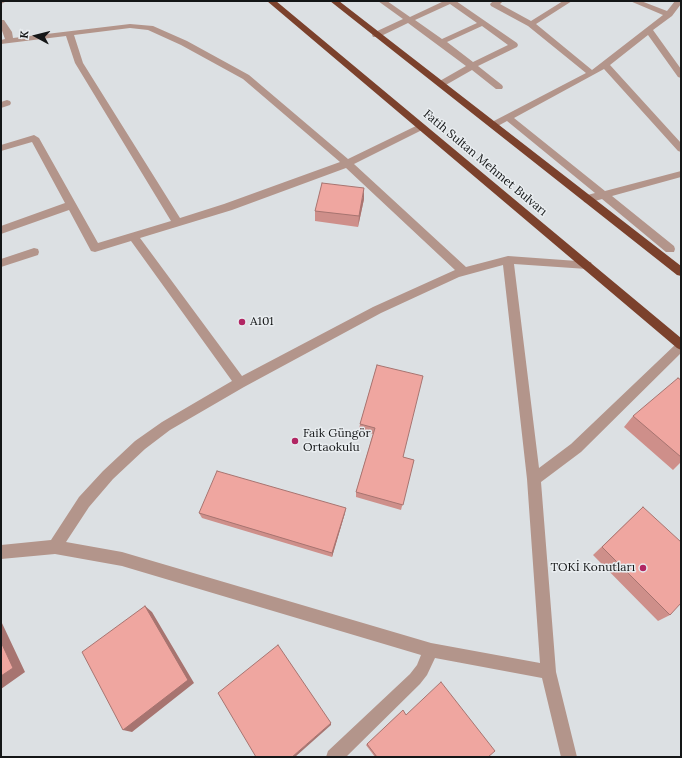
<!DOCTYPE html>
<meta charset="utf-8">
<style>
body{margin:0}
#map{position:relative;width:682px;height:758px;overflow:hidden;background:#dce0e3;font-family:Lora,serif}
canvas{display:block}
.frame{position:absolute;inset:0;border:2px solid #141617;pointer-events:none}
.north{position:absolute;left:16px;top:16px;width:40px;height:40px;-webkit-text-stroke:3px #e9edf0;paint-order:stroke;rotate:277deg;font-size:11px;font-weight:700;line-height:16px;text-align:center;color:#141617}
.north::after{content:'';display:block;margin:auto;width:14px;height:18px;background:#141617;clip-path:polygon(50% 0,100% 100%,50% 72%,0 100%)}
</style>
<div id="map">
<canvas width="682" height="758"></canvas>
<div class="frame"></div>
<div class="north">K</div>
</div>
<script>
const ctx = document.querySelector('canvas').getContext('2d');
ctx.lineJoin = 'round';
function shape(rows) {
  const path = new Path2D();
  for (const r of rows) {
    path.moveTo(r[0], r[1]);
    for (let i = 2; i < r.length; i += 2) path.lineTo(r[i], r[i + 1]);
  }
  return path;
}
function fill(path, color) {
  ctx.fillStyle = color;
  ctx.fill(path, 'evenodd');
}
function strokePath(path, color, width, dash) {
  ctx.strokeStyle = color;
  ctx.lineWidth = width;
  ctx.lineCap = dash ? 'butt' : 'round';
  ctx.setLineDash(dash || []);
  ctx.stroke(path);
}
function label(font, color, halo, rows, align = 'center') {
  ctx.font = font + ' Lora,serif';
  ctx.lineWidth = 3;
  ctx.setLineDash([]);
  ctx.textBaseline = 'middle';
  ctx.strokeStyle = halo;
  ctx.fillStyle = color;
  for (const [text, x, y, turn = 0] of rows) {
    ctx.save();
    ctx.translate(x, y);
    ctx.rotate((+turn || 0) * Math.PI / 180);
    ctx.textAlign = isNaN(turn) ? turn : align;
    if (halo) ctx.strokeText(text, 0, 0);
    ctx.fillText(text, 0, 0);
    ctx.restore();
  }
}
const minor = shape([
 [1,1,7,1,1,4,1,1],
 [378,1,387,1,410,17,444,1,456,1,517,43,518,45,517,47,478,66,502,85,503,87,502,89,496,89,472,70,444,86,438,86,437,84,438,82,466,66,408,23,379,37,373,37,372,35,373,33,403,19,378,1],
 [450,4,477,23,442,39,415,20,450,4],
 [482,26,508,45,473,62,447,42,482,26],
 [493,1,503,1,500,4,531,21,563,1,572,1,536,24,592,70,663,15,630,1,641,1,667,11,675,1,681,1,681,4,672,16,653,30,681,69,681,78,678,77,648,35,610,65,681,143,681,152,678,151,604,69,514,118,605,191,681,171,681,177,612,196,674,246,675,249,674,252,666,252,602,199,588,203,584,202,583,199,584,196,595,193,507,121,496,127,490,127,488,125,490,123,586,73,528,26,491,6,490,4,493,1],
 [1,20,4,20,12,32,13,38,130,24,153,26,187,41,249,75,348,159,418,125,424,125,426,127,424,129,354,164,466,267,508,256,591,262,592,265,591,268,587,269,514,264,539,468,571,444,677,343,681,341,681,353,581,452,541,482,556,672,577,757,561,757,542,678,435,658,427,675,420,684,346,757,326,757,328,751,410,674,417,665,421,655,122,566,55,554,1,559,1,545,51,540,79,497,103,471,135,441,162,422,232,381,131,241,95,252,91,251,69,210,1,234,1,226,65,203,32,142,1,151,1,145,34,135,39,138,98,243,171,221,75,63,66,36,1,44,1,40,5,39,1,28,1,20],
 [130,28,148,30,181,45,243,79,340,162,224,204,180,218,83,63,74,35,130,28],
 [346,168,455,270,373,307,242,376,140,238,232,210,346,168],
 [503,265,527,479,540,663,431,643,122,552,66,542,89,507,113,479,145,449,170,430,244,387,381,313,459,277,503,265],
 [7,100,10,101,11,103,10,105,1,108,1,102,7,100],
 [34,248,38,249,39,252,38,255,1,267,1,259,34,248]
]);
const highway = shape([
 [267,1,276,1,681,338,681,350,677,348,267,1],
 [330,1,339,1,681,266,681,276,677,275,330,1]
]);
const wall = shape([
 [364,199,358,227,315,221,315,211],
 [377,365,403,457,414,460,401,510,356,497,356,492,373,434,359,430,360,424],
 [681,380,681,462,673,470,624,427,633,416],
 [643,507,670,615,658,621,593,555],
 [199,513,345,513,332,557,202,518],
 [403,710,406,715,488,757,375,757,366,745]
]);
const shadedWall = shape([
 [364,188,364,199,358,227,359,216],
 [346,508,345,513,332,557,332,553],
 [145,606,152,612,194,683,132,732,123,730],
 [1,621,25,672,1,689],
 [331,723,331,725,295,757,292,757]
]);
const building = shape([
 [322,183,364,188,359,216,315,211,322,183],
 [377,365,423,376,403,457,414,460,403,505,356,492,375,428,360,424,377,365],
 [678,378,681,380,681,457,633,416,678,378],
 [217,471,346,508,332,553,199,513,217,471],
 [643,507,681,542,681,603,670,615,602,547,643,507],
 [145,606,188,680,123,730,82,652,145,606],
 [1,642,13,668,1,676,1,642],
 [278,645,331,723,292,757,256,757,218,693,278,645],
 [441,682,495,751,488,757,377,757,367,744,403,710,406,715,441,682]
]);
const markers = [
 [242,322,4,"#b12663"],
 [295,441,4,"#b12663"],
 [643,568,4,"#b12663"]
];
const streetNames = [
 ["Fatih Sultan Mehmet Bulvarı",485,163,40]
];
const poiNames = [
 ["A101",250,322],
 ["Faik Güngör",303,434],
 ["Ortaokulu",303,448],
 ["TOKİ Konutları",635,568,"right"]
];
fill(minor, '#b3958b');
fill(highway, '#7b412c');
fill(wall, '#ce8f8a');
fill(shadedWall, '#a77470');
fill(building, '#efa6a0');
strokePath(building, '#a77470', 1);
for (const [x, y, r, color] of markers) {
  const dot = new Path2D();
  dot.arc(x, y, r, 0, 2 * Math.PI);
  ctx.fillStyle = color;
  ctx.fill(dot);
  strokePath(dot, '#e9edf0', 1.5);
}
label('12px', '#141617', '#e9edf0', streetNames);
label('12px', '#141617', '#e9edf0', poiNames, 'left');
</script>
